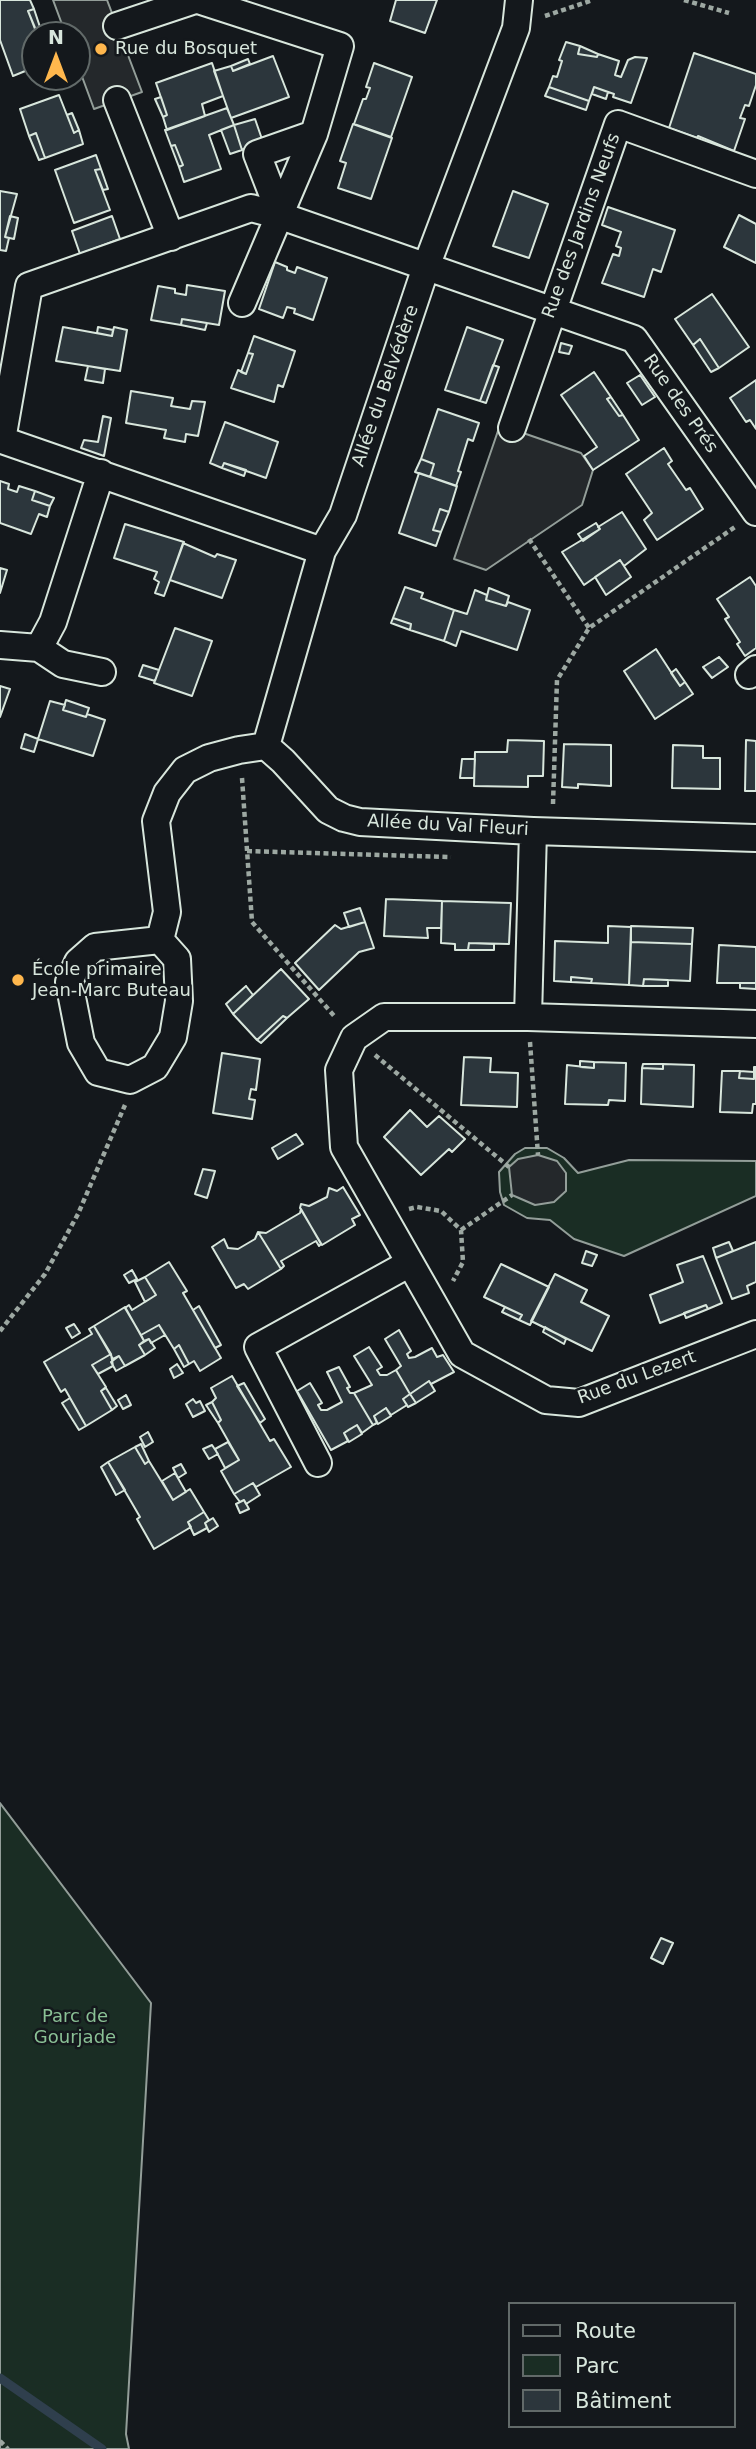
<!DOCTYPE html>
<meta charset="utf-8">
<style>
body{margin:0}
#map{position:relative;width:756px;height:2449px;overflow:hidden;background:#14181c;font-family:"DejaVu Sans",sans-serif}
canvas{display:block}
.legend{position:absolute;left:508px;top:2302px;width:228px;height:126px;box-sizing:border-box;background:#14181c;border:2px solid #626a69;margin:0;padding:9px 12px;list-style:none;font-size:21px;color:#d8e6dc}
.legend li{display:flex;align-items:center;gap:14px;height:35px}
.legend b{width:35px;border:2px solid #626a69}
.north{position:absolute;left:21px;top:21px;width:70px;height:70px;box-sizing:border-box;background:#14181c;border:2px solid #626a69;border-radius:50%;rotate:0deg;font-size:19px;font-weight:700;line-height:28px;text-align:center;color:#d8e6dc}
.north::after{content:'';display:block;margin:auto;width:24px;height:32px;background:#ffb74d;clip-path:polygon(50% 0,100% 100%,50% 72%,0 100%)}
</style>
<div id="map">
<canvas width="756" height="2449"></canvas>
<ul class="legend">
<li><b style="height:9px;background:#14181c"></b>Route</li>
<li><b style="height:19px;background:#1a2d24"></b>Parc</li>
<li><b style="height:19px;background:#2c363c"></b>Bâtiment</li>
</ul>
<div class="north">N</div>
</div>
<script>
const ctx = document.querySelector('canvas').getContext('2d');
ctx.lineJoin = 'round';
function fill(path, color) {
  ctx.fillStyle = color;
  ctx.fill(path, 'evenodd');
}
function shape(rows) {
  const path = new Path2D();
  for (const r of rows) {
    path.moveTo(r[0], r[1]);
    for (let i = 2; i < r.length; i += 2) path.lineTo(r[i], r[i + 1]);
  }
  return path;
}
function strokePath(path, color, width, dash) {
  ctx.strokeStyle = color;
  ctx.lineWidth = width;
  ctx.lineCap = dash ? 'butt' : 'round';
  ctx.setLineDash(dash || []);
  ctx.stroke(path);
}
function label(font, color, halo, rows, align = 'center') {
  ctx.font = font + ' "DejaVu Sans",sans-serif';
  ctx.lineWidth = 5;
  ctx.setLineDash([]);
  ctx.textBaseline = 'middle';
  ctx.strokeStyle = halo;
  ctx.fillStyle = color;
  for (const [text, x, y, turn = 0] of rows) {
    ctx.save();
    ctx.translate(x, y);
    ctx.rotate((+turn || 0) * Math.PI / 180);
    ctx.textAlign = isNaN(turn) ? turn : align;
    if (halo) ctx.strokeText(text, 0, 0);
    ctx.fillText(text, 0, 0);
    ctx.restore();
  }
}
const green = shape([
 [525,1148,547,1148,564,1158,578,1173,629,1160,756,1161,756,1196,624,1256,574,1239,550,1220,527,1218,504,1205,500,1192,499,1172,515,1154,525,1148],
 [0,1803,151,2003,126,2434,129,2449,0,2449,0,1803]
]);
const parking = shape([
 [53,0,107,0,142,92,94,109,77,63,77,35,66,35,53,0],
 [500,425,581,453,593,470,582,505,486,570,454,559,500,425],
 [538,1155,557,1161,566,1173,566,1191,554,1202,535,1205,512,1195,509,1167,518,1159,538,1155]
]);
const stream = shape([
 [0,2378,102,2449]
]);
const building = shape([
 [0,0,30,0,34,9,28,11,38,35,35,35,35,67,13,76,0,40,0,0],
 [396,0,437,0,425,33,390,21,396,0],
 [34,9,40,27,35,29,28,11,34,9],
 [566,42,580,46,578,54,597,57,598,54,619,61,615,75,621,77,628,60,635,57,647,58,631,103,613,97,614,94,594,87,589,101,549,87,553,76,557,77,562,61,559,60,566,42],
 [580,46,598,54,597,57,578,54,580,46],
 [694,53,756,74,756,85,749,106,745,105,740,118,745,119,734,151,698,136,697,138,669,128,694,53],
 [273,56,289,97,231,118,214,71,231,66,233,71,273,56],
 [248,59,250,64,233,71,231,66,248,59],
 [212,63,223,96,202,104,205,116,167,130,163,117,167,115,156,83,212,63],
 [374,63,412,77,391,137,354,124,363,99,366,99,370,88,366,87,374,63],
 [549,87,589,101,586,110,545,96,549,87],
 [594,87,608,92,606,99,592,94,594,87],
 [59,95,74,133,79,130,83,144,45,158,36,133,29,136,20,109,59,95],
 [161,97,167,115,163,117,155,99,161,97],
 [227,108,234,125,209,135,221,169,184,182,179,167,183,165,175,145,171,146,165,130,227,108],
 [72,113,79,130,74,133,67,115,72,113],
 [255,119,263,142,242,150,234,125,255,119],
 [353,124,392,138,371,199,338,188,346,163,340,161,353,124],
 [234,125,242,150,230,154,221,130,234,125],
 [36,133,45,158,39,160,29,136,36,133],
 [175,145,183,165,179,167,171,146,175,145],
 [96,155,101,169,95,170,110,210,74,223,55,170,96,155],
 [101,169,108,189,103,190,95,170,101,169],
 [0,191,17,194,5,237,9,238,6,251,0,250,0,191],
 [513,191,548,204,529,258,493,246,513,191],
 [608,207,675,230,661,272,653,269,644,297,602,283,613,254,619,256,621,248,616,246,621,232,602,225,608,207],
 [739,215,756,224,756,263,724,247,739,215],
 [10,216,18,218,14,239,5,237,10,216],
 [112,216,120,239,80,254,72,231,112,216],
 [275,262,287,267,287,270,295,273,297,267,327,278,313,320,294,313,295,309,287,307,283,318,259,309,275,262],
 [187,285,225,291,219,325,182,319,181,325,151,320,158,286,175,289,175,293,186,295,187,285],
 [712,294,749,347,719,368,700,339,693,345,675,319,712,294],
 [182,319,207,323,205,330,181,325,182,319],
 [63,327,112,336,114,327,127,330,120,371,56,361,63,327],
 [98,327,113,330,112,336,97,333,98,327],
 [467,327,503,340,480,401,445,390,467,327],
 [254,336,295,351,283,387,278,385,274,402,231,388,238,370,246,374,253,354,248,353,254,336],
 [700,339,719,368,711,372,693,345,700,339],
 [561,343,572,346,569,354,559,352,561,343],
 [248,353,253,354,246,374,241,372,248,353],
 [493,365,499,367,486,403,480,401,493,365],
 [88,366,105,369,103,383,85,380,88,366],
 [594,372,611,397,607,399,619,416,623,415,639,440,593,470,584,456,597,447,561,395,594,372],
 [640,375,655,397,642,405,627,383,640,375],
 [756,380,756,429,750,420,746,422,730,398,756,380],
 [131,391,173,398,171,406,190,409,192,401,205,402,198,436,186,434,185,442,164,438,166,430,126,423,131,391],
 [611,397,623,415,619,416,607,399,611,397],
 [438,409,479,423,473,441,468,439,458,471,461,472,456,486,430,477,434,464,421,459,438,409],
 [103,416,111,418,104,456,81,448,84,440,98,442,103,416],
 [225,422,278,442,266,478,224,463,222,468,210,463,225,422],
 [664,448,672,461,668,464,686,490,690,488,703,509,657,540,644,520,652,513,626,474,664,448],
 [421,459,434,464,430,477,415,472,421,459],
 [224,463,246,470,244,476,222,468,224,463],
 [419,473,457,486,449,512,440,509,433,530,441,532,436,546,399,533,419,473],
 [0,481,9,484,8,489,17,492,19,486,35,491,32,500,50,506,47,517,39,514,31,534,0,523,0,481],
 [35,491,54,498,50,506,32,500,35,491],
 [440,509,449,512,441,532,433,530,440,509],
 [622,512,646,549,624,566,620,560,584,585,562,552,600,529,598,527,622,512],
 [596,523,600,529,583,541,578,534,596,523],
 [125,524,184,542,164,596,155,593,159,582,154,579,157,572,114,558,125,524],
 [183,543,215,557,217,554,236,560,222,598,170,580,183,543],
 [620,560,631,577,606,595,595,577,620,560],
 [0,568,7,570,0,593,0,568],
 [750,577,756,586,756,648,745,656,737,644,740,642,725,619,729,617,717,599,750,577],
 [405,587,423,593,421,598,454,610,444,641,410,630,411,624,393,618,405,587],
 [489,588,509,596,506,606,486,600,489,588],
 [475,590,487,595,486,600,506,606,508,602,530,610,517,650,461,631,456,646,444,641,454,610,467,614,475,590],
 [393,618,411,624,410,630,391,623,393,618],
 [175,628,212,641,192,696,154,683,175,628],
 [656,649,680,686,685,682,693,694,655,719,624,671,656,649],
 [719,657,728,667,712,678,703,667,719,657],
 [143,665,159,670,155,681,139,676,143,665],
 [676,669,685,682,680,686,671,673,676,669],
 [0,686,10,689,0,717,0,686],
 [66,700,89,708,86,717,63,710,66,700],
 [50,701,65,705,63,710,86,717,87,714,105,720,93,756,38,739,50,701],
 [25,734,38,739,34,752,21,748,25,734],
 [508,740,544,741,543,776,528,776,528,787,474,786,475,752,507,752,508,740],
 [746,740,756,741,756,791,745,791,746,740],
 [564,744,611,745,611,786,578,784,578,788,562,787,564,744],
 [673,745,703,746,703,758,720,758,720,789,672,788,673,745],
 [462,759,475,759,474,778,460,778,462,759],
 [386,899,442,901,441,928,427,928,428,938,384,936,386,899],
 [442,901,511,903,509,944,469,943,468,950,455,950,455,944,441,943,442,901],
 [360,908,365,922,349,927,344,913,360,908],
 [365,922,374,948,359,952,319,990,295,963,335,925,341,929,365,922],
 [608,926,631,927,629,985,591,983,592,979,571,977,571,982,554,981,555,941,608,943,608,926],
 [631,926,693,928,692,944,631,942,631,926],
 [631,942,692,944,690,981,644,979,643,986,629,985,631,942],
 [469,943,494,944,494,950,468,950,469,943],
 [719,945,756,947,756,983,717,983,719,945],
 [281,969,309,999,287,1018,283,1016,257,1040,233,1014,281,969],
 [571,977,592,979,591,983,571,982,571,977],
 [644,979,668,980,668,986,643,986,644,979],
 [740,983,756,983,756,989,740,988,740,983],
 [246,986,253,995,233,1014,226,1004,246,986],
 [283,1016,287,1018,261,1043,257,1040,283,1016],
 [222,1053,260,1059,256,1090,251,1089,249,1099,255,1100,252,1119,213,1113,222,1053],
 [464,1057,491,1058,490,1072,518,1073,517,1107,461,1105,464,1057],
 [580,1061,594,1062,594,1068,580,1067,580,1061],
 [594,1062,626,1063,625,1101,609,1100,608,1105,565,1104,567,1065,594,1068,594,1062],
 [643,1064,663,1064,663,1069,642,1068,643,1064],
 [663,1064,694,1065,693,1107,641,1104,642,1068,663,1069,663,1064],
 [754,1067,756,1067,756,1104,753,1104,752,1113,720,1112,722,1071,740,1071,739,1078,754,1079,754,1067],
 [740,1071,754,1072,754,1079,739,1078,740,1071],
 [410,1110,427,1127,439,1116,465,1139,452,1152,449,1149,421,1175,384,1137,410,1110],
 [296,1134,303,1144,278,1159,272,1148,296,1134],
 [203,1169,215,1171,207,1198,195,1194,203,1169],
 [343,1187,360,1215,352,1219,355,1225,322,1245,300,1208,301,1204,309,1206,327,1197,329,1188,337,1191,343,1187],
 [301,1209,321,1244,319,1246,316,1241,281,1261,284,1266,281,1269,258,1232,266,1233,300,1213,301,1209],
 [258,1232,281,1269,248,1289,244,1284,236,1288,212,1247,224,1239,228,1248,238,1249,255,1239,258,1232],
 [729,1242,733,1251,716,1258,713,1248,729,1242],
 [756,1242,756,1282,747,1286,749,1293,732,1299,716,1258,756,1242],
 [586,1251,597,1255,592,1266,582,1263,586,1251],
 [703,1256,722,1303,708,1309,706,1305,660,1323,650,1295,683,1282,677,1265,703,1256],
 [169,1262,187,1291,183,1293,221,1358,200,1371,194,1361,189,1364,179,1345,174,1349,159,1325,141,1335,125,1308,129,1305,132,1310,156,1295,145,1277,169,1262],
 [501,1264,549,1287,530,1325,519,1320,522,1315,484,1297,501,1264],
 [132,1270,137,1279,129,1283,124,1275,132,1270],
 [555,1274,587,1290,581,1302,609,1316,592,1351,531,1321,555,1274],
 [145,1277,156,1295,145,1302,135,1282,145,1277],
 [706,1305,708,1309,686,1318,684,1313,706,1305],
 [199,1306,221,1345,215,1348,193,1310,199,1306],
 [125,1307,144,1341,139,1345,145,1355,125,1366,119,1356,113,1359,94,1326,125,1307],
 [505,1307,522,1315,519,1320,502,1312,505,1307],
 [74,1324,80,1333,72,1338,66,1328,74,1324],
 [159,1325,165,1335,151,1343,149,1339,144,1341,141,1335,159,1325],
 [94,1326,111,1354,92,1365,106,1387,101,1391,112,1410,86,1426,65,1389,61,1392,44,1362,92,1334,89,1329,94,1326],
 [545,1327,566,1339,564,1344,543,1332,545,1327],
 [399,1330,411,1351,407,1354,409,1358,415,1357,432,1348,437,1357,443,1355,454,1372,431,1384,429,1381,410,1394,396,1370,401,1366,385,1339,399,1330],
 [149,1339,155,1348,145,1355,139,1345,149,1339],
 [179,1345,189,1364,184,1367,174,1349,179,1345],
 [369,1347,382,1367,377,1370,380,1375,387,1375,396,1370,410,1394,403,1399,407,1405,391,1415,386,1408,374,1416,377,1423,373,1425,354,1393,372,1385,354,1356,369,1347],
 [111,1354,113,1366,98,1374,92,1365,111,1354],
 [119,1356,125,1366,116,1371,111,1362,119,1356],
 [177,1364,183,1373,174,1378,170,1369,177,1364],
 [339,1367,350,1387,347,1388,350,1393,354,1393,373,1425,362,1433,357,1425,350,1429,344,1433,348,1441,331,1450,297,1391,310,1383,322,1403,318,1405,321,1410,327,1410,342,1402,327,1372,339,1367],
 [232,1376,270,1441,274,1439,291,1467,256,1487,253,1483,234,1494,221,1471,239,1460,218,1423,221,1420,212,1402,216,1398,211,1388,232,1376],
 [429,1381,435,1391,416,1403,410,1394,429,1381],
 [244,1383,265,1419,260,1423,237,1386,244,1383],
 [106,1388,117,1406,112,1410,101,1391,106,1388],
 [410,1394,416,1403,408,1407,403,1399,410,1394],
 [126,1395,131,1405,123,1409,118,1400,126,1395],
 [70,1398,86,1426,79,1430,62,1403,70,1398],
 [193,1399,196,1403,200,1401,205,1411,193,1417,186,1404,193,1399],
 [212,1402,221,1420,218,1423,206,1405,212,1402],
 [386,1408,391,1416,378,1424,374,1416,386,1408],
 [357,1425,362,1434,349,1442,344,1433,357,1425],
 [148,1432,153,1442,145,1447,140,1437,148,1432],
 [228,1442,239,1460,225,1468,215,1449,228,1442],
 [141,1444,149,1461,145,1464,135,1447,141,1444],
 [212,1445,218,1454,209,1459,203,1449,212,1445],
 [135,1447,145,1464,149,1461,173,1500,190,1489,204,1512,188,1522,191,1527,154,1549,137,1519,140,1517,108,1462,135,1447],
 [108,1462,125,1490,116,1495,101,1467,108,1462],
 [181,1464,186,1473,178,1478,173,1468,181,1464],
 [175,1473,186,1492,173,1500,162,1481,175,1473],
 [253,1483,260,1495,246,1504,244,1500,240,1502,234,1494,253,1483],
 [244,1500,249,1509,240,1513,236,1504,244,1500],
 [204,1512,209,1520,205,1523,207,1528,194,1535,188,1522,204,1512],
 [213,1518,218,1526,209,1532,205,1523,213,1518],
 [661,1938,673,1943,663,1964,651,1958,661,1938]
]);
const path = shape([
 [684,0,729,13],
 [545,16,593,0],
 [529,539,589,628],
 [242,778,252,922,336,1018],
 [553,804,557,680,589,628,735,527],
 [247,851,451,857],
 [530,1042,538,1155],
 [375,1055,509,1167],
 [409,1209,417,1207,441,1211,461,1230,463,1262,453,1281],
 [461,1230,512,1195],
 [0,1331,45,1274,78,1214,125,1105],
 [0,2441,8,2449]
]);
const street = shape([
 [198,0,340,46,314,134,242,303],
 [117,26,195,0],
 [117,100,171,237],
 [281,216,257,154,314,134],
 [512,428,618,124,756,174],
 [322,551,2,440,29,286,251,208,281,216,634,339,756,512],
 [0,645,39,648,63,664,102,672],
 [39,648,53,622,101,473],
 [749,675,756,669],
 [266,746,322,551,343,515,426,267,516,28,519,0],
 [160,940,167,912,156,821,167,793,185,770,209,758,239,750,266,746,283,761,328,810,344,818,360,822,533,831,756,838],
 [160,940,177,959,179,1001,173,1037,155,1067,130,1080,98,1072,81,1043,69,982,78,962,95,947,160,940],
 [528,1017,533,831],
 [756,1024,528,1017,384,1017,354,1038,339,1070,344,1147,462,1354,546,1400,579,1403,756,1334],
 [318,1463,258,1347,410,1263]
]);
const markers = [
 [101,49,7,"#ffb74d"],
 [18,980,7,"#ffb74d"]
];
const poiNames = [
 ["Rue du Bosquet",115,49],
 ["École primaire",32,970],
 ["Jean-Marc Buteau",32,991]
];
const streetNames = [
 ["Rue des Jardins Neufs",582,226,-70],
 ["Allée du Belvédère",386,386,-71],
 ["Rue des Prés",680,404,55],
 ["Allée du Val Fleuri",448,826,3],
 ["Rue du Lezert",637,1378,-20]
];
const parkNames = [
 ["Parc de",75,2017],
 ["Gourjade",75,2038]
];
fill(green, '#1a2d24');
strokePath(green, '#939e99', 2);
fill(parking, '#24282b');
strokePath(parking, '#939e99', 2);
strokePath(stream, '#2f3f4d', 9);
fill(building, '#2c363c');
strokePath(building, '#d8e6dc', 2);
strokePath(street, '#d8e6dc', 30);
strokePath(path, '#9da8a2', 4.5, [5, 3.5]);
strokePath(street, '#14181c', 26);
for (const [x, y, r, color] of markers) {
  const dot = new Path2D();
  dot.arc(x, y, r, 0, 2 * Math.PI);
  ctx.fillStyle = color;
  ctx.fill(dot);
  strokePath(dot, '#14181c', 2.5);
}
label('18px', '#d8e6dc', '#14181c', poiNames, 'left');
label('18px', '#d8e6dc', '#14181c', streetNames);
label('18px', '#8ac095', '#14181c', parkNames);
</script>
